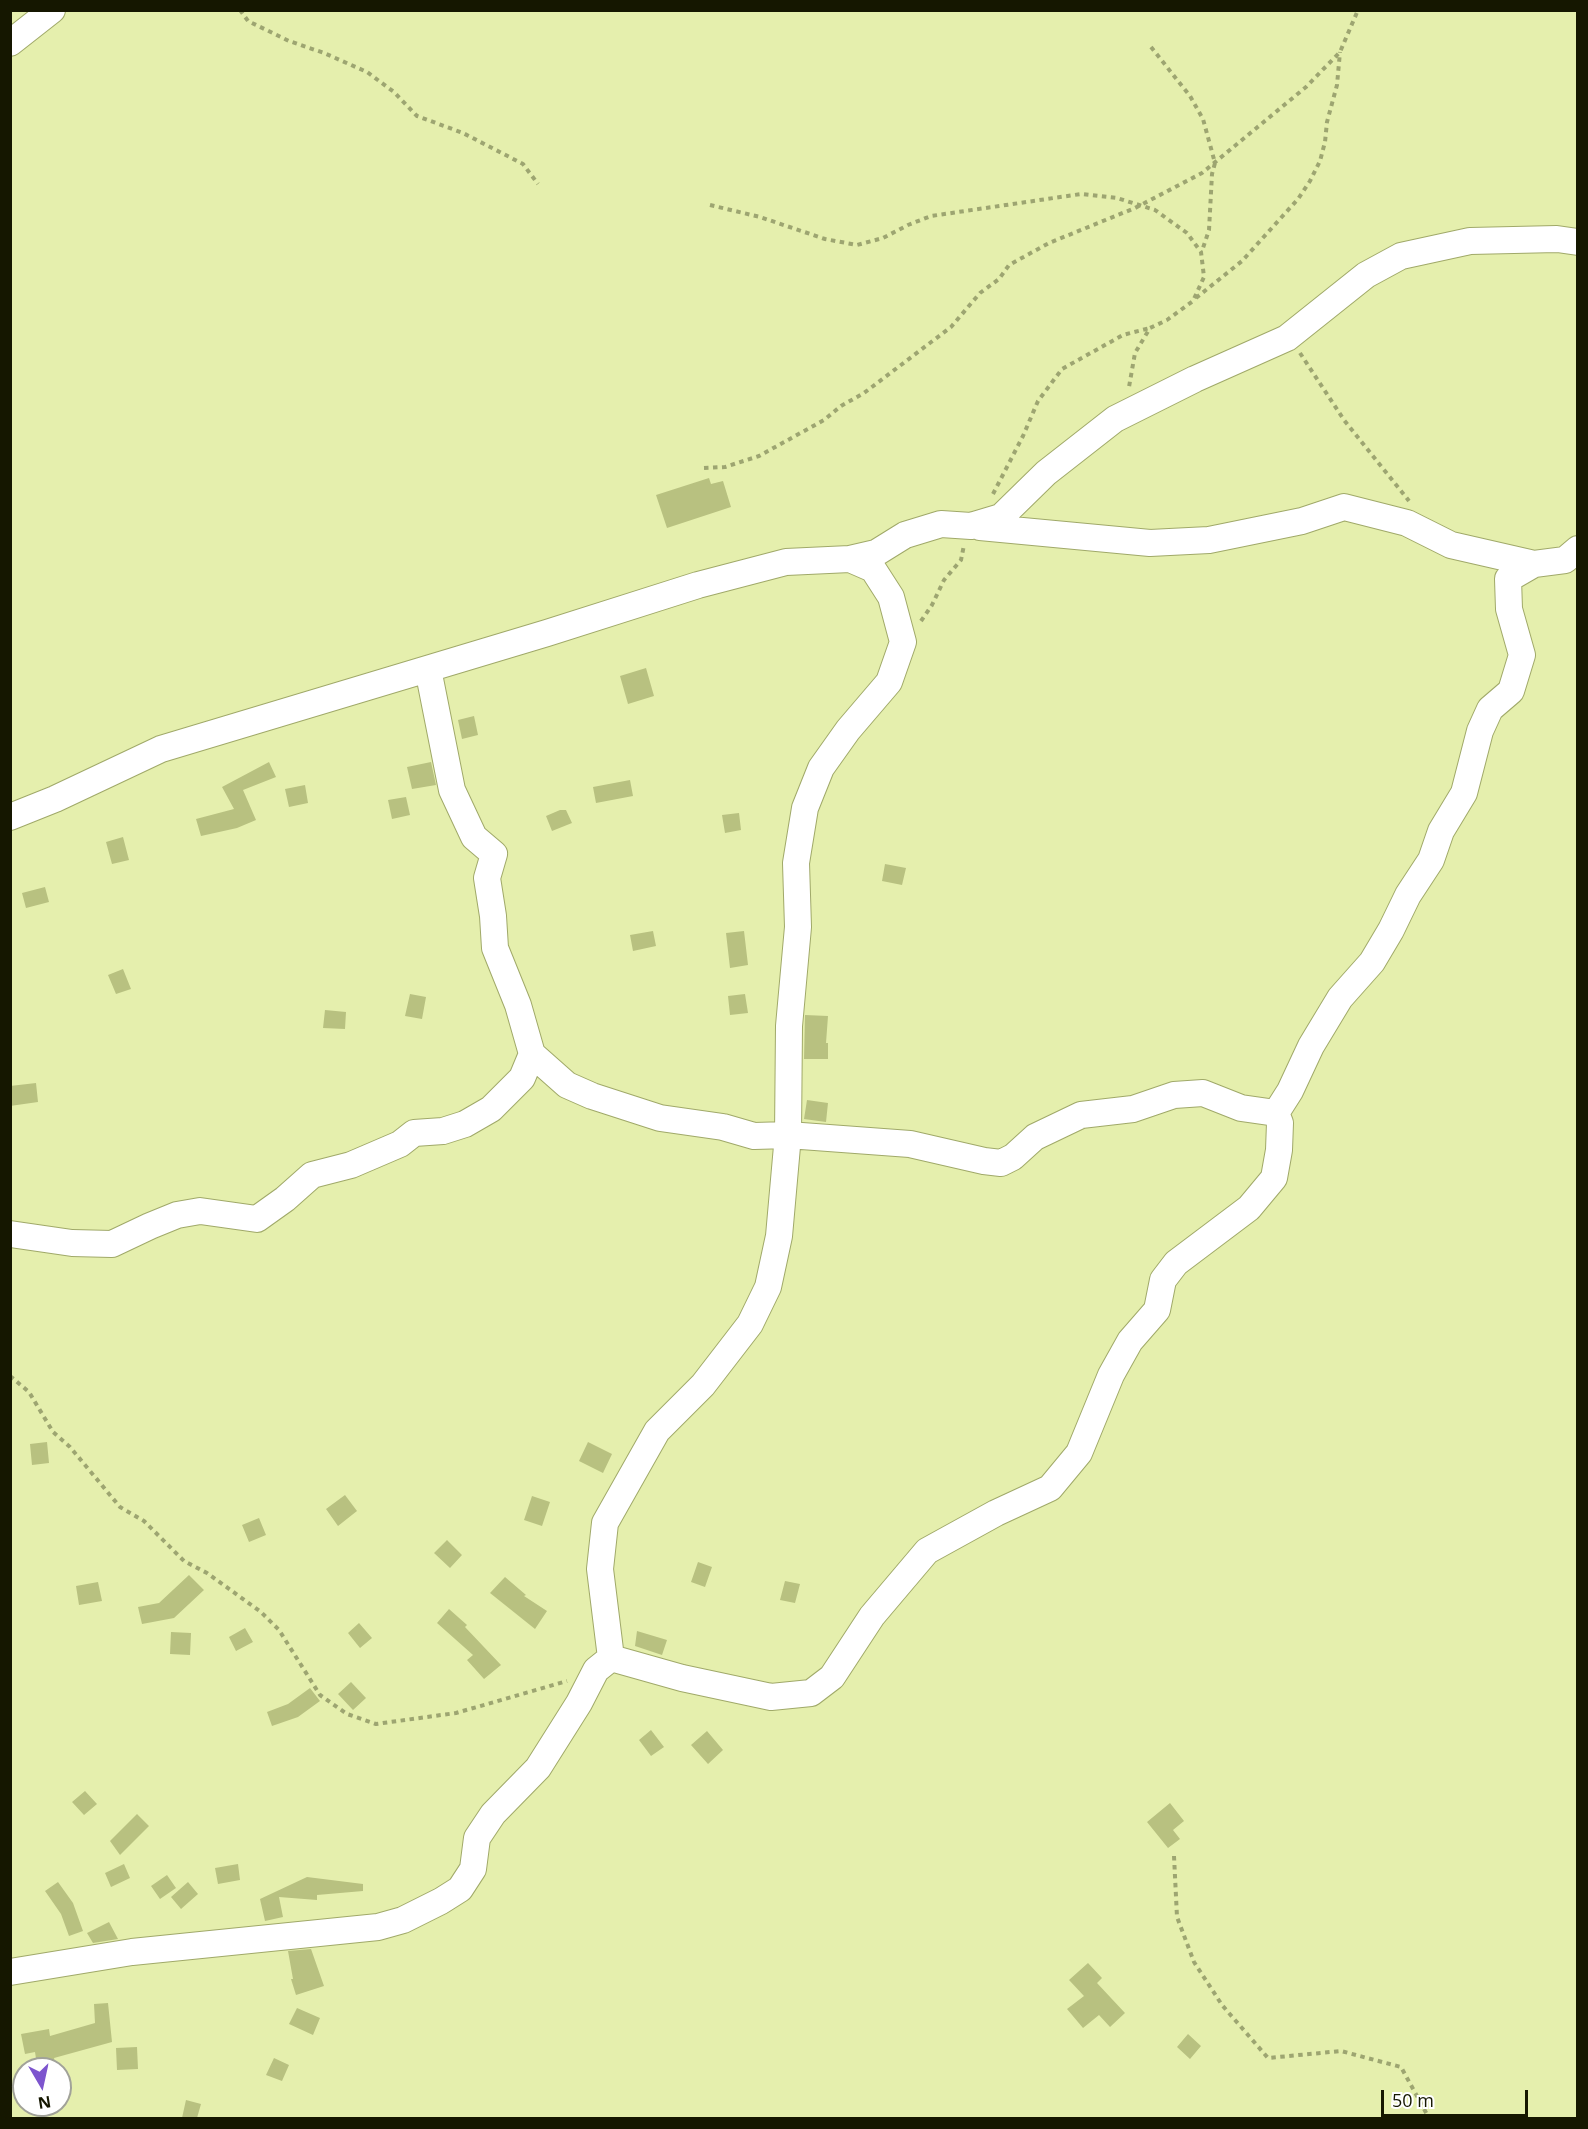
<!DOCTYPE html>
<style>
body{margin:0}
#map{position:relative;width:1588px;height:2129px;overflow:hidden;background:#e5efad;font-family:"Open Sans",sans-serif}
canvas{display:block}
.frame{position:absolute;inset:0;border:12px solid #151700;pointer-events:none}
.north{position:absolute;left:12px;top:2057px;width:60px;height:60px;box-sizing:border-box;background:#fff;border:2px solid #a1a299;border-radius:50%;rotate:171deg;font-size:16px;font-weight:700;line-height:24px;text-align:center;color:#151700}
.north::after{content:'';display:block;margin:auto;width:21px;height:27px;background:#7d55ce;clip-path:polygon(50% 0,100% 100%,50% 72%,0 100%)}
.scale{position:absolute;left:1381px;top:2090px;width:147px;height:27px;box-sizing:border-box;border:3px solid #151700;border-top:0;padding-left:8px;font-size:18px;line-height:21px;white-space:nowrap;color:#151700;-webkit-text-stroke:4px #fff;paint-order:stroke}
</style>
<div id="map">
<canvas width="1588" height="2129"></canvas>
<div class="frame"></div>
<div class="north">N</div>
<div class="scale">50 m</div>
</div>
<script>
const ctx = document.querySelector('canvas').getContext('2d');
ctx.lineJoin = 'round';
function fill(path, color) {
  ctx.fillStyle = color;
  ctx.fill(path, 'evenodd');
}
function shape(rows) {
  const path = new Path2D();
  for (const r of rows) {
    path.moveTo(r[0], r[1]);
    for (let i = 2; i < r.length; i += 2) path.lineTo(r[i], r[i + 1]);
  }
  return path;
}
function strokePath(path, color, width, dash) {
  ctx.strokeStyle = color;
  ctx.lineWidth = width;
  ctx.lineCap = dash ? 'butt' : 'round';
  ctx.setLineDash(dash || []);
  ctx.stroke(path);
}
const building = shape([
 [709,478,711,484,723,481,731,507,667,528,656,495],
 [646,668,654,696,628,704,620,676],
 [474,716,478,735,462,739,458,720],
 [269,762,276,777,243,790,256,820,237,828,201,836,196,819,234,809,222,787],
 [431,762,436,785,412,789,407,767],
 [630,780,633,796,596,803,593,787],
 [305,785,308,803,289,807,285,789],
 [406,797,410,815,392,819,388,800],
 [560,810,566,810,572,823,552,831,546,816],
 [739,813,741,830,725,833,722,815],
 [123,837,129,860,112,864,106,842],
 [885,864,906,868,902,885,882,881],
 [45,887,49,902,26,908,22,893],
 [653,931,656,946,633,951,630,935],
 [744,931,748,965,730,968,726,933],
 [123,969,131,989,116,994,108,975],
 [410,994,426,997,422,1019,405,1016],
 [745,994,748,1013,730,1015,728,996],
 [325,1010,346,1012,345,1029,323,1028],
 [805,1015,828,1016,826,1043,828,1043,828,1059,804,1059],
 [36,1083,38,1102,10,1106,10,1086],
 [807,1100,828,1103,826,1122,804,1119],
 [47,1442,49,1463,32,1465,30,1444],
 [588,1442,612,1454,603,1473,579,1461],
 [345,1495,357,1511,338,1526,326,1509],
 [532,1496,550,1502,542,1526,524,1520],
 [259,1518,266,1535,249,1542,242,1525],
 [447,1540,462,1555,450,1568,434,1553],
 [698,1562,712,1567,705,1587,691,1582],
 [189,1575,204,1590,174,1618,142,1624,138,1607,159,1603],
 [505,1577,526,1595,524,1596,547,1611,535,1629,490,1593],
 [785,1581,800,1584,795,1603,780,1600],
 [98,1582,102,1601,79,1605,76,1586],
 [449,1609,467,1625,465,1627,501,1665,484,1679,467,1660,473,1655,437,1623],
 [359,1623,372,1638,360,1648,348,1633],
 [245,1628,253,1642,236,1651,229,1637],
 [637,1631,667,1640,662,1655,635,1646],
 [171,1632,191,1633,190,1655,170,1654],
 [351,1682,366,1698,353,1710,338,1694],
 [310,1688,320,1701,298,1717,272,1726,267,1712,288,1704],
 [651,1730,664,1747,651,1756,639,1740],
 [707,1731,723,1750,708,1764,691,1745],
 [85,1791,97,1804,84,1815,72,1802],
 [1170,1803,1184,1821,1173,1830,1180,1839,1168,1848,1147,1822],
 [137,1814,149,1826,120,1855,110,1841],
 [124,1864,130,1878,111,1887,105,1873],
 [238,1864,240,1880,218,1884,215,1868],
 [167,1875,176,1888,160,1899,151,1886],
 [307,1877,363,1884,363,1891,317,1895,317,1900,279,1897,283,1917,265,1921,260,1899],
 [58,1882,73,1903,83,1931,69,1936,61,1914,45,1891],
 [188,1882,198,1894,181,1909,171,1897],
 [109,1922,118,1939,93,1943,87,1933],
 [311,1949,324,1986,296,1995,291,1979,293,1979,288,1951],
 [1088,1963,1102,1978,1097,1983,1125,2013,1110,2027,1099,2015,1083,2028,1067,2009,1084,1996,1069,1980],
 [108,2003,112,2042,54,2058,55,2062,37,2065,35,2052,25,2054,21,2034,49,2029,50,2036,95,2023,94,2004],
 [297,2008,320,2018,313,2035,289,2024],
 [1188,2034,1201,2046,1190,2059,1177,2047],
 [137,2047,138,2069,117,2070,116,2048],
 [274,2058,289,2065,282,2081,266,2075],
 [186,2100,201,2104,197,2118,182,2118]
]);
const path = shape([
 [240,10,248,21,289,41,324,53,367,72,394,92,417,116,463,133,523,164,538,184],
 [1151,47,1190,96,1203,119,1215,163,1212,174,1209,230,1202,251],
 [710,205,760,217,825,239,857,245,883,238,908,225,931,216,1081,194,1117,198,1155,210,1187,233,1201,252,1204,277,1193,301,1167,320,1150,328,1135,353,1129,387],
 [1196,298,1242,261,1298,199,1310,181,1320,161,1325,142,1327,122,1337,85,1340,52],
 [1300,353,1344,420,1409,501],
 [704,468,725,467,759,456,824,420,841,406,864,393,951,327,980,293,999,279,1009,265,1049,243,1135,208,1202,173,1306,87,1340,52,1358,10],
 [993,494,1023,436,1038,401,1062,369,1123,335,1150,328],
 [921,621,932,605,944,580,961,560,964,545],
 [10,1376,29,1392,53,1432,70,1447,120,1507,144,1521,184,1561,207,1573,261,1612,279,1630,320,1695,347,1714,376,1724,456,1713,567,1681],
 [1174,1856,1177,1917,1194,1962,1222,2005,1268,2058,1341,2051,1401,2067,1429,2118]
]);
const minor = shape([
 [10,43,52,10],
 [980,527,1150,543,1209,540,1302,521,1344,507,1407,523,1451,545,1534,564],
 [428,669,452,790,474,837,494,854,487,878,493,916,495,948,518,1005,532,1054],
 [10,817,55,799,161,749,547,633,698,585,786,562,850,559,876,553,905,535,941,524,971,526,1001,517,1046,473,1115,419,1195,379,1287,338,1366,275,1401,256,1470,241,1557,239,1578,242],
 [1276,1113,1290,1091,1311,1046,1340,998,1372,962,1391,930,1408,895,1431,860,1441,831,1464,793,1480,731,1490,709,1511,691,1522,655,1509,609,1508,579,1534,564,1565,560,1578,549],
 [10,1234,72,1243,112,1244,150,1226,177,1215,200,1211,257,1219,285,1199,312,1175,351,1165,400,1144,414,1133,443,1131,465,1124,491,1109,522,1078,532,1054,567,1085,592,1096,660,1118,723,1127,754,1136,788,1135,910,1144,984,1161,1001,1163,1013,1157,1035,1137,1081,1115,1133,1109,1174,1095,1203,1093,1241,1108,1276,1113],
 [611,1658,600,1569,605,1523,657,1431,703,1385,750,1324,768,1287,779,1236,788,1135,789,1026,798,927,796,863,805,808,821,768,848,730,889,682,903,642,891,597,873,569,850,559],
 [611,1658,682,1678,771,1697,811,1693,832,1677,872,1616,927,1551,996,1513,1050,1488,1079,1453,1111,1375,1130,1341,1157,1310,1163,1280,1176,1263,1249,1208,1274,1178,1279,1150,1280,1123,1276,1113],
 [10,1972,132,1952,378,1927,403,1920,441,1901,460,1889,473,1869,477,1838,493,1814,538,1768,579,1703,596,1670,611,1658]
]);
fill(building, '#b8c180');
strokePath(minor, '#a0a969', 28);
strokePath(path, '#9da571', 4, [4.5, 4.5]);
strokePath(minor, '#fff', 26);
</script>
